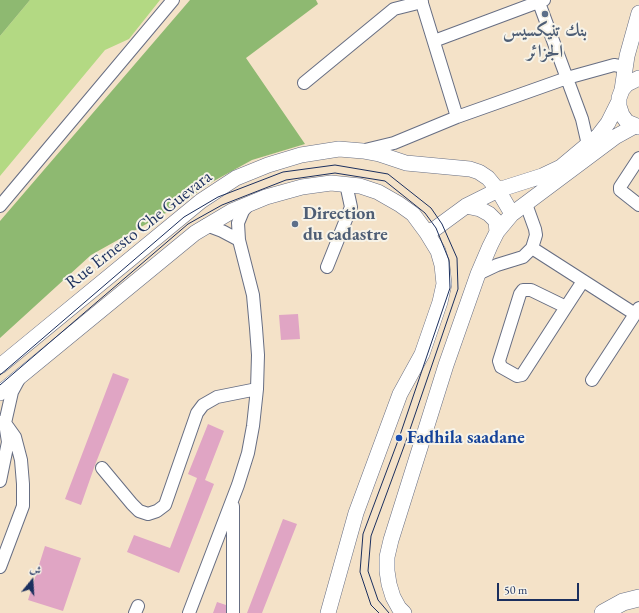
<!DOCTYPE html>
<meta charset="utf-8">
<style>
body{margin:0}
#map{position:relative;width:639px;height:613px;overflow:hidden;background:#f4e2c8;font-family:"EB Garamond",Amiri,serif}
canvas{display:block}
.north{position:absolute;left:12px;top:561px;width:40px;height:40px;-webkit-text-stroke:3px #f7f3e8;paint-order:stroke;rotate:18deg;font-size:11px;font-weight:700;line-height:16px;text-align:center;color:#1b2f5e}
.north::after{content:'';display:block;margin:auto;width:14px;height:18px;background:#1b2f5e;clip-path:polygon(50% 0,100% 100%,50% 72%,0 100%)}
.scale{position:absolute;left:497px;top:583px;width:82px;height:18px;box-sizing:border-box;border:2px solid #1b2f5e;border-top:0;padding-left:5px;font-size:12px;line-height:14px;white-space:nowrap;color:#1b2f5e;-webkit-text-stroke:3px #f7f3e8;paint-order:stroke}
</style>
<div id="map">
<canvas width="639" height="613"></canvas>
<div class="north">ش</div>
<div class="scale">50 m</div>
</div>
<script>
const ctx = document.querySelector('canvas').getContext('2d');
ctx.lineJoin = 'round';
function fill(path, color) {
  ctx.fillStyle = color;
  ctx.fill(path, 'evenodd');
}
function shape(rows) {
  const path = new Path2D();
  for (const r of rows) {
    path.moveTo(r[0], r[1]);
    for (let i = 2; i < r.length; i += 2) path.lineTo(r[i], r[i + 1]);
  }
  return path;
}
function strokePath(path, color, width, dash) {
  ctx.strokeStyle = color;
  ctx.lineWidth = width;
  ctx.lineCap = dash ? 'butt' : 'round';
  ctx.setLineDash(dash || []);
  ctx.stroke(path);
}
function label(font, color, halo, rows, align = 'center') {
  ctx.font = font + ' "EB Garamond",Amiri,serif';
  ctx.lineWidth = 4;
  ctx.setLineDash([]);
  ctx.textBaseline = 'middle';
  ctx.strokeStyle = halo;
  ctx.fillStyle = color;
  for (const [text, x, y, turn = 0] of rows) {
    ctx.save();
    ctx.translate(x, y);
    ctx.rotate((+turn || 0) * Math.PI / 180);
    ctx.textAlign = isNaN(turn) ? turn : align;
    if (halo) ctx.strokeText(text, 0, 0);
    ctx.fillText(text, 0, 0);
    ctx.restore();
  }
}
const green = shape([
 [30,0,160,0,129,39,105,50,0,176,0,36]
]);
const forest = shape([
 [0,0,30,0,0,36],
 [190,0,316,0,318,4,246,58,305,144,252,160,212,182,166,213,91,255,0,338,0,221]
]);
const building = shape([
 [298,314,300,339,281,340,279,315],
 [113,373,129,379,95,465,81,505,65,499],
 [208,424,224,431,205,480,214,484,179,573,127,552,134,535,170,548,197,478,188,474],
 [283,519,297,524,262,613,247,613],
 [45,546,81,558,63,611,28,600],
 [217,602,226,605,226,613,213,613]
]);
const minor = shape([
 [421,0,457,117],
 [538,0,582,119,588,145],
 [434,41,544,0],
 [304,83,394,9,422,2],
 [365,150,394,143,457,117,567,78,614,65,625,67],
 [639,158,620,187,620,190,639,205],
 [0,206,173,0],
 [206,225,222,231,239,240,238,223,243,211,250,203],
 [532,248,635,314],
 [327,267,351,207,346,184],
 [478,274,497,265,523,257,532,248,536,235,535,229,526,204],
 [566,307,531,290,523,290,520,294,499,361,501,367,517,376,522,375,566,307,583,281],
 [592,380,639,308],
 [0,422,5,423,15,437,21,460,23,484,23,506,0,567],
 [102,468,132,504,139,511,148,514,157,511,165,505,197,413,203,405,217,397,257,389],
 [0,481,8,442,5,423,12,392,19,379],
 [233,506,233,613],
 [135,613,138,606],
 [189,613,238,485,248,453,253,426,257,389,258,355,256,328,253,295,239,240]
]);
const major = shape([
 [639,78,627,84,622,90,619,98,619,106,622,115,627,122,639,127],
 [622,90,627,56,639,13],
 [466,206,480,209,489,214,496,221,497,232],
 [427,233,436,228,466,206,498,190,542,176,561,167,598,136,608,123,619,101],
 [0,366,201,201,236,178,268,165,301,155,339,149,363,151,379,154,406,163,470,169,479,172,488,178,498,190,512,214],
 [0,393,195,233,232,211,266,197,302,187,331,183,360,186,378,192,399,204,413,214,427,233,438,251,442,265,444,284,440,302,422,354,400,394,356,513,328,613],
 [404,613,399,608,393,597,389,584,387,571,387,557,391,540,446,365,478,274,490,246,497,232,512,214,615,137,635,126]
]);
const highway = shape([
 [603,613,623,602,639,598]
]);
const tram = shape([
 [0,375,184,217,218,197,283,172,335,165,388,174,431,208,442,224,457,258,458,289,406,441,371,536,368,571,378,600,389,613],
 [0,385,188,224,222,205,286,180,335,173,385,181,425,213,436,228,449,260,450,288,399,438,363,534,360,572,371,605,379,613]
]);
const markers = [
 [545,14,4,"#5c6f8a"],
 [295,224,4,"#5c6f8a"],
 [399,438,4,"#1a4fb4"]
];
const serviceNames = [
 ["بنك تنيكسيس",545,31],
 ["الجزائر",545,52],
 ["Direction",303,214,"left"],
 ["du cadastre",303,235,"left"]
];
const streetNames = [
 ["Rue Ernesto Che Guevara",139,230,-38]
];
const transitNames = [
 ["Fadhila saadane",407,438]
];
fill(green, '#b3d983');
fill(forest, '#8eb971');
fill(building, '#e0a5c4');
strokePath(minor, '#676e83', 14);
strokePath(major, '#676e83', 16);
strokePath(highway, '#676e83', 18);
strokePath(minor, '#fff', 12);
strokePath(major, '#fff', 15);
strokePath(highway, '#fff', 17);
strokePath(tram, '#1b2f5e', 1);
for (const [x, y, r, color] of markers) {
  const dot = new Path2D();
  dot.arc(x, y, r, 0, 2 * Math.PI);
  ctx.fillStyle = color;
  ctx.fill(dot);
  strokePath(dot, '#f7f3e8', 1.5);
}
label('bold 18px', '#4e5e75', '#f7f3e8', serviceNames);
label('18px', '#1b2f5e', '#f7f3e8', streetNames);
label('bold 18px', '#164399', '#f7f3e8', transitNames, 'left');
</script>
